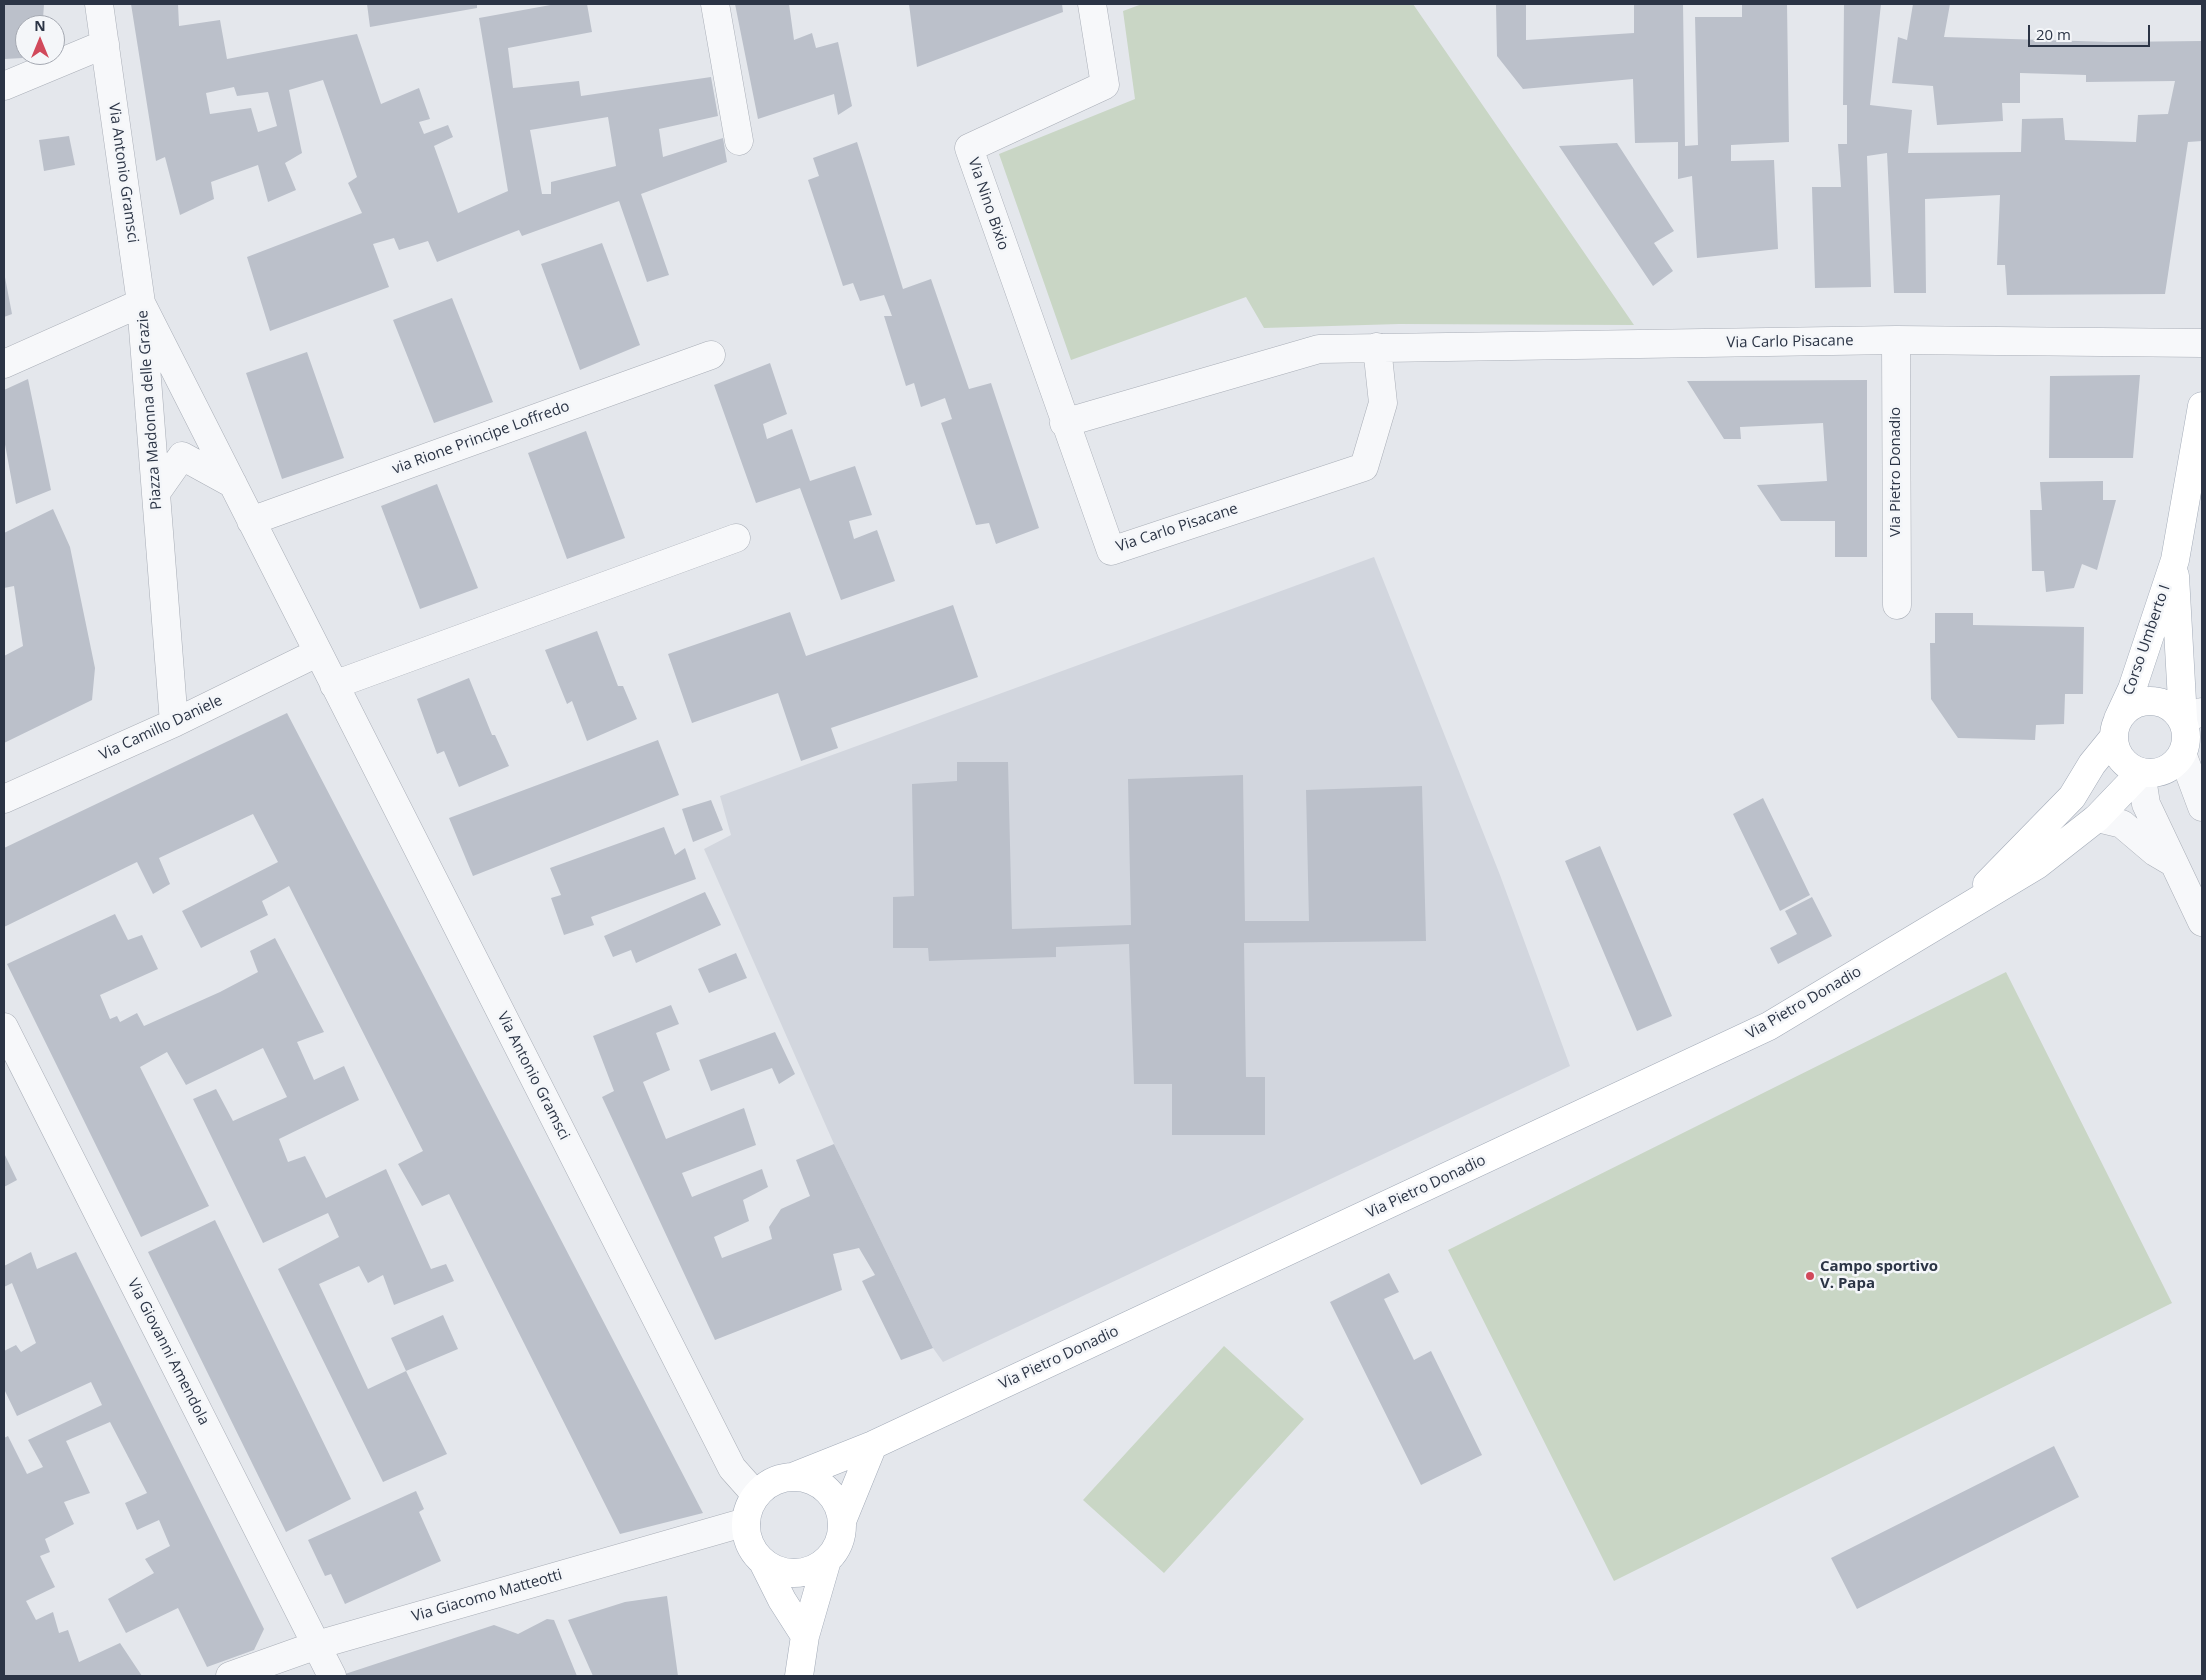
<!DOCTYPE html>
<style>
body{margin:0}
#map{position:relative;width:2206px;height:1680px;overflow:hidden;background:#e4e7ec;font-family:"Open Sans",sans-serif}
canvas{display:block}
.frame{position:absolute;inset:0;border:5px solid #2b3445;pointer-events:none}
.north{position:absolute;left:15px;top:15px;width:50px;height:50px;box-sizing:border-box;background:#f4f6f9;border:1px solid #a4a8b1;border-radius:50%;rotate:0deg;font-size:14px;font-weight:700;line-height:20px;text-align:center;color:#2b3445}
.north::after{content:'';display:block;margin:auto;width:18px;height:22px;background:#d1495b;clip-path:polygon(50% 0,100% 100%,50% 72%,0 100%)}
.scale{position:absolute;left:2028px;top:25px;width:122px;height:22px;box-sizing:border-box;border:2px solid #2b3445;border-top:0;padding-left:6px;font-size:15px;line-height:18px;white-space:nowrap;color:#2b3445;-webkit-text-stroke:4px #f4f6f9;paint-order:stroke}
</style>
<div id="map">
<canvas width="2206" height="1680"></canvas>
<div class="frame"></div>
<div class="north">N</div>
<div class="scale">20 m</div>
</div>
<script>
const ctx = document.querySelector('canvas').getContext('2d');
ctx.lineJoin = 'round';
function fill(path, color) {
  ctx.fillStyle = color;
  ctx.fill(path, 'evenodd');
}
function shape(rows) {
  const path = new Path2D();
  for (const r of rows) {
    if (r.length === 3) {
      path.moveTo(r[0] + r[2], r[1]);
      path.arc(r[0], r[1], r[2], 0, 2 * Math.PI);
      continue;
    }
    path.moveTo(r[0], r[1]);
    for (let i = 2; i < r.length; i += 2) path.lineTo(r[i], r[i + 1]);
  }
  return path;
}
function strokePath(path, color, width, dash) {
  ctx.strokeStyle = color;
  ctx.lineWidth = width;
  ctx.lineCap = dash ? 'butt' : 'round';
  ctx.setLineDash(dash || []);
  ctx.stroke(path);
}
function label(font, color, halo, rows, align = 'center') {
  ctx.font = font + ' "Open Sans",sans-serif';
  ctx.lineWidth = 5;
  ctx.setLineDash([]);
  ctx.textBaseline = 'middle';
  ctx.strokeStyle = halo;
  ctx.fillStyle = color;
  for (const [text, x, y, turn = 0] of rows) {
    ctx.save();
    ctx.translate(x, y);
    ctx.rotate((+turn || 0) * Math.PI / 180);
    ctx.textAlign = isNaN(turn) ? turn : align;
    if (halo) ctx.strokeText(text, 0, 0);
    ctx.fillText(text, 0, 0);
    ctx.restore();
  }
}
const built = shape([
 [1374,557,1500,875,1570,1066,943,1362,933,1348,834,1144,704,849,731,835,720,796]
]);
const green = shape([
 [1142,4,1413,4,1634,325,1399,324,1264,328,1246,297,1071,360,999,154,1135,99,1123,11],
 [2006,972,2172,1303,1614,1581,1448,1250],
 [1224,1346,1304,1419,1164,1573,1083,1500]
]);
const building = shape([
 [4,4,44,4,43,19,40,25,25,25,23,58,4,59],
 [131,4,178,4,179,26,220,20,227,59,357,34,381,104,419,88,430,119,419,122,424,134,448,125,453,137,434,146,458,213,508,191,479,18,556,4,587,4,592,32,508,48,513,88,579,81,581,96,711,77,718,116,659,129,663,157,723,138,727,162,641,194,669,275,647,282,619,201,522,236,519,230,437,262,428,241,399,250,394,238,373,244,389,287,270,331,247,257,362,213,348,183,357,177,323,80,289,90,302,153,285,163,296,190,268,202,258,165,211,182,214,199,180,215,165,157,156,161],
 [234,87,237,96,268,92,277,126,258,132,251,108,210,114,206,93],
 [608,117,616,166,551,182,551,194,542,194,530,130],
 [367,4,477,4,477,8,370,27],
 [735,4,789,4,794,40,812,33,816,48,838,42,852,106,838,115,834,94,758,119],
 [909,4,1062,4,1063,12,917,67],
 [1496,4,1526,4,1526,40,1634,33,1634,4,1683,4,1685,146,1698,145,1695,17,1742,17,1742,4,1787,4,1789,142,1731,145,1731,161,1774,160,1778,249,1697,258,1692,176,1678,179,1678,142,1635,143,1633,79,1523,89,1497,56],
 [1844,4,1881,4,1870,105,1912,110,1908,153,2021,152,2022,119,2063,118,2065,140,2136,142,2138,115,2168,114,2175,81,2086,82,2086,75,2020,73,2020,103,2002,103,2003,121,1937,125,1933,86,1892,83,1898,37,1907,40,1913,4,1950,4,1944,37,2111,42,2202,41,2202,141,2188,142,2165,294,2007,295,2005,265,1997,265,2000,195,1925,199,1926,293,1894,293,1887,153,1867,156,1871,287,1815,288,1812,187,1841,187,1838,144,1847,144,1847,105,1843,105],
 [69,136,75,165,44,171,39,140],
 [857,142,903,289,931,279,969,389,991,383,1039,528,996,544,989,523,976,525,941,423,952,419,945,398,921,407,914,383,906,386,884,316,892,316,884,295,860,301,853,283,843,286,808,180,819,176,813,158],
 [1617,143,1674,231,1654,243,1673,271,1653,286,1559,146],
 [602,243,640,345,580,370,541,264],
 [4,272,12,314,4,317],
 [452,298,493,402,434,423,393,320],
 [307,352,344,458,282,479,246,373],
 [770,363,787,414,763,424,767,439,792,429,810,481,855,466,872,515,849,521,854,539,877,530,895,581,841,600,800,488,756,503,714,385],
 [2140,375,2133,458,2049,458,2050,376],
 [28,379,51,490,16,504,4,439,4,390],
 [1867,380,1867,557,1835,557,1835,521,1781,521,1757,485,1827,481,1823,423,1740,427,1741,439,1724,439,1687,381],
 [586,431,625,538,567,559,528,453],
 [2103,481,2103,500,2116,500,2097,570,2082,564,2074,588,2046,592,2044,571,2032,571,2030,510,2042,510,2040,482],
 [437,484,478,588,420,609,381,506],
 [53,509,70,547,95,668,92,700,4,743,4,656,23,646,14,586,4,588,4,533],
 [953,605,978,677,831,728,838,748,801,761,778,693,692,723,668,654,790,612,806,656],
 [1935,613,1973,613,1973,625,2084,627,2083,694,2065,694,2064,724,2036,725,2035,740,1958,738,1931,699,1930,643,1935,643],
 [597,631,618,686,623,686,637,719,587,741,572,701,567,704,545,650],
 [469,678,492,735,495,735,509,766,459,787,444,751,437,754,417,699],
 [287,713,703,1513,620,1534,449,1194,422,1206,398,1164,423,1151,289,886,262,901,268,915,201,948,182,911,278,862,253,814,159,858,170,884,153,894,137,862,4,927,4,848],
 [658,740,679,795,473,876,449,818],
 [957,762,1008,762,1012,929,1131,925,1128,779,1243,775,1245,921,1309,921,1306,790,1422,786,1426,941,1244,943,1246,1077,1265,1077,1265,1135,1172,1135,1172,1084,1134,1084,1129,944,1056,947,1056,957,929,961,928,948,893,948,893,897,914,896,912,784,957,781],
 [1763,798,1810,895,1780,911,1733,814],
 [711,800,723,830,693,842,682,809],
 [664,827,675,855,685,848,696,879,591,917,594,925,564,935,551,898,561,895,550,868],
 [1600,846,1672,1016,1637,1031,1565,861],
 [705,892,721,925,636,963,631,950,613,957,604,936],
 [1812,897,1832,936,1778,964,1770,948,1797,934,1785,911],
 [115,914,128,940,142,935,158,969,100,995,110,1019,117,1016,120,1022,137,1013,144,1026,220,992,258,972,250,951,275,938,324,1032,297,1042,314,1080,344,1066,359,1100,279,1139,288,1162,305,1156,326,1198,386,1169,431,1269,446,1264,454,1281,394,1305,383,1275,368,1283,359,1266,319,1284,368,1389,406,1371,447,1454,383,1482,278,1269,339,1237,328,1213,263,1243,193,1099,216,1089,233,1121,287,1097,263,1048,186,1085,167,1052,140,1067,209,1206,141,1237,7,964],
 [736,953,747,978,709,993,698,969],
 [671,1005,679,1024,656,1033,670,1070,643,1082,666,1139,744,1108,756,1145,682,1173,692,1197,762,1169,768,1187,743,1200,749,1221,714,1237,722,1258,772,1239,769,1227,781,1209,810,1196,796,1160,834,1144,933,1348,901,1360,862,1281,875,1275,859,1248,833,1254,842,1290,715,1340,602,1097,614,1091,593,1036],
 [775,1032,795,1074,779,1084,772,1068,711,1091,699,1060],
 [4,1153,17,1180,4,1187],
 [215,1220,351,1499,286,1532,148,1252],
 [31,1252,37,1269,76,1252,264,1629,254,1650,207,1667,178,1608,126,1633,108,1599,154,1573,145,1559,170,1546,159,1520,137,1530,125,1503,147,1493,110,1422,66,1441,90,1493,64,1502,74,1524,45,1539,50,1552,40,1556,55,1587,26,1601,36,1620,53,1612,59,1633,68,1630,79,1662,120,1643,142,1676,4,1676,4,1438,8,1436,27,1474,43,1467,28,1440,102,1405,91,1382,17,1416,4,1389,4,1351,16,1345,21,1352,36,1343,12,1283,4,1287,4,1266],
 [1389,1273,1399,1292,1384,1299,1414,1360,1431,1351,1482,1455,1421,1485,1330,1302],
 [443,1315,458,1349,406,1371,391,1338],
 [2054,1446,2079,1497,1857,1609,1831,1558],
 [416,1491,424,1509,419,1512,441,1561,345,1604,331,1574,325,1576,308,1540],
 [667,1596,678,1676,593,1676,568,1620,625,1602],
 [547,1619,554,1620,577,1676,339,1676,494,1625,518,1634]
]);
const minor = shape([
 [99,4,141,303,174,723],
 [715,4,739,141],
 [1092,4,1105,85,969,148,1111,551,1364,467,1383,403,1377,347],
 [4,86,105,44],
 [141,303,732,1468,756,1495],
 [1896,340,1897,605],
 [4,364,141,303],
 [1064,423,1319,349,1896,340,2202,343],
 [156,493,182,456,233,484],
 [251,521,711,355],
 [334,685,736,538],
 [2183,719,2202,712],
 [2183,756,2202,807],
 [2141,772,2146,804,2202,922],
 [4,799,174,723,317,653],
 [2097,818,2122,824,2155,852,2172,862],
 [4,1027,332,1676],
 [230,1676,317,1645,746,1522]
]);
const major = shape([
 [2175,576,2183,719],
 [2150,737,36],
 [2118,719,2132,689,2175,560,2202,406],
 [1987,884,2072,797,2092,764,2114,737],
 [795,1476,873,1445,1769,1026,2037,865,2097,818,2141,772],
 [794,1525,48],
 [842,1521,873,1445],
 [763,1562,782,1600,805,1636],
 [799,1676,805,1636,827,1560]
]);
const markers = [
 [1810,1276,5,"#d1495b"]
];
const streetNames = [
 ["Via Antonio Gramsci",123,173,82],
 ["Via Nino Bixio",988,204,71],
 ["Via Carlo Pisacane",1790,342,-1],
 ["Piazza Madonna delle Grazie",150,410,-94],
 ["via Rione Principe Loffredo",481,438,-20],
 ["Via Pietro Donadio",1896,472,-90],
 ["Via Carlo Pisacane",1177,528,-18],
 ["Corso Umberto I",2147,640,-71],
 ["Via Camillo Daniele",161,728,-25],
 ["Via Pietro Donadio",1804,1003,-30],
 ["Via Antonio Gramsci",533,1076,63],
 ["Via Pietro Donadio",1426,1187,-25],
 ["Via Giovanni Amendola",168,1352,63],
 ["Via Pietro Donadio",1059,1358,-25],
 ["Via Giacomo Matteotti",487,1596,-16]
];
const poiNames = [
 ["Campo sportivo",1820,1267],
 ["V. Papa",1820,1284]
];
fill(built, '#d2d6de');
fill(green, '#c9d6c5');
fill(building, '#bbc0ca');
strokePath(minor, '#a9aeb7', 29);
strokePath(major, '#a3abb8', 29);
strokePath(minor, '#f7f8fa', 28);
strokePath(major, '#fff', 28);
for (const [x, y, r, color] of markers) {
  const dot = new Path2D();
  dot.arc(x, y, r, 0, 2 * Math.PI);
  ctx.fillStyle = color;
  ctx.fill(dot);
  strokePath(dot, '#f4f6f9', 2);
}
label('15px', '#2b3445', '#f4f6f9', streetNames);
label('bold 15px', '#2b3445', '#f4f6f9', poiNames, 'left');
</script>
